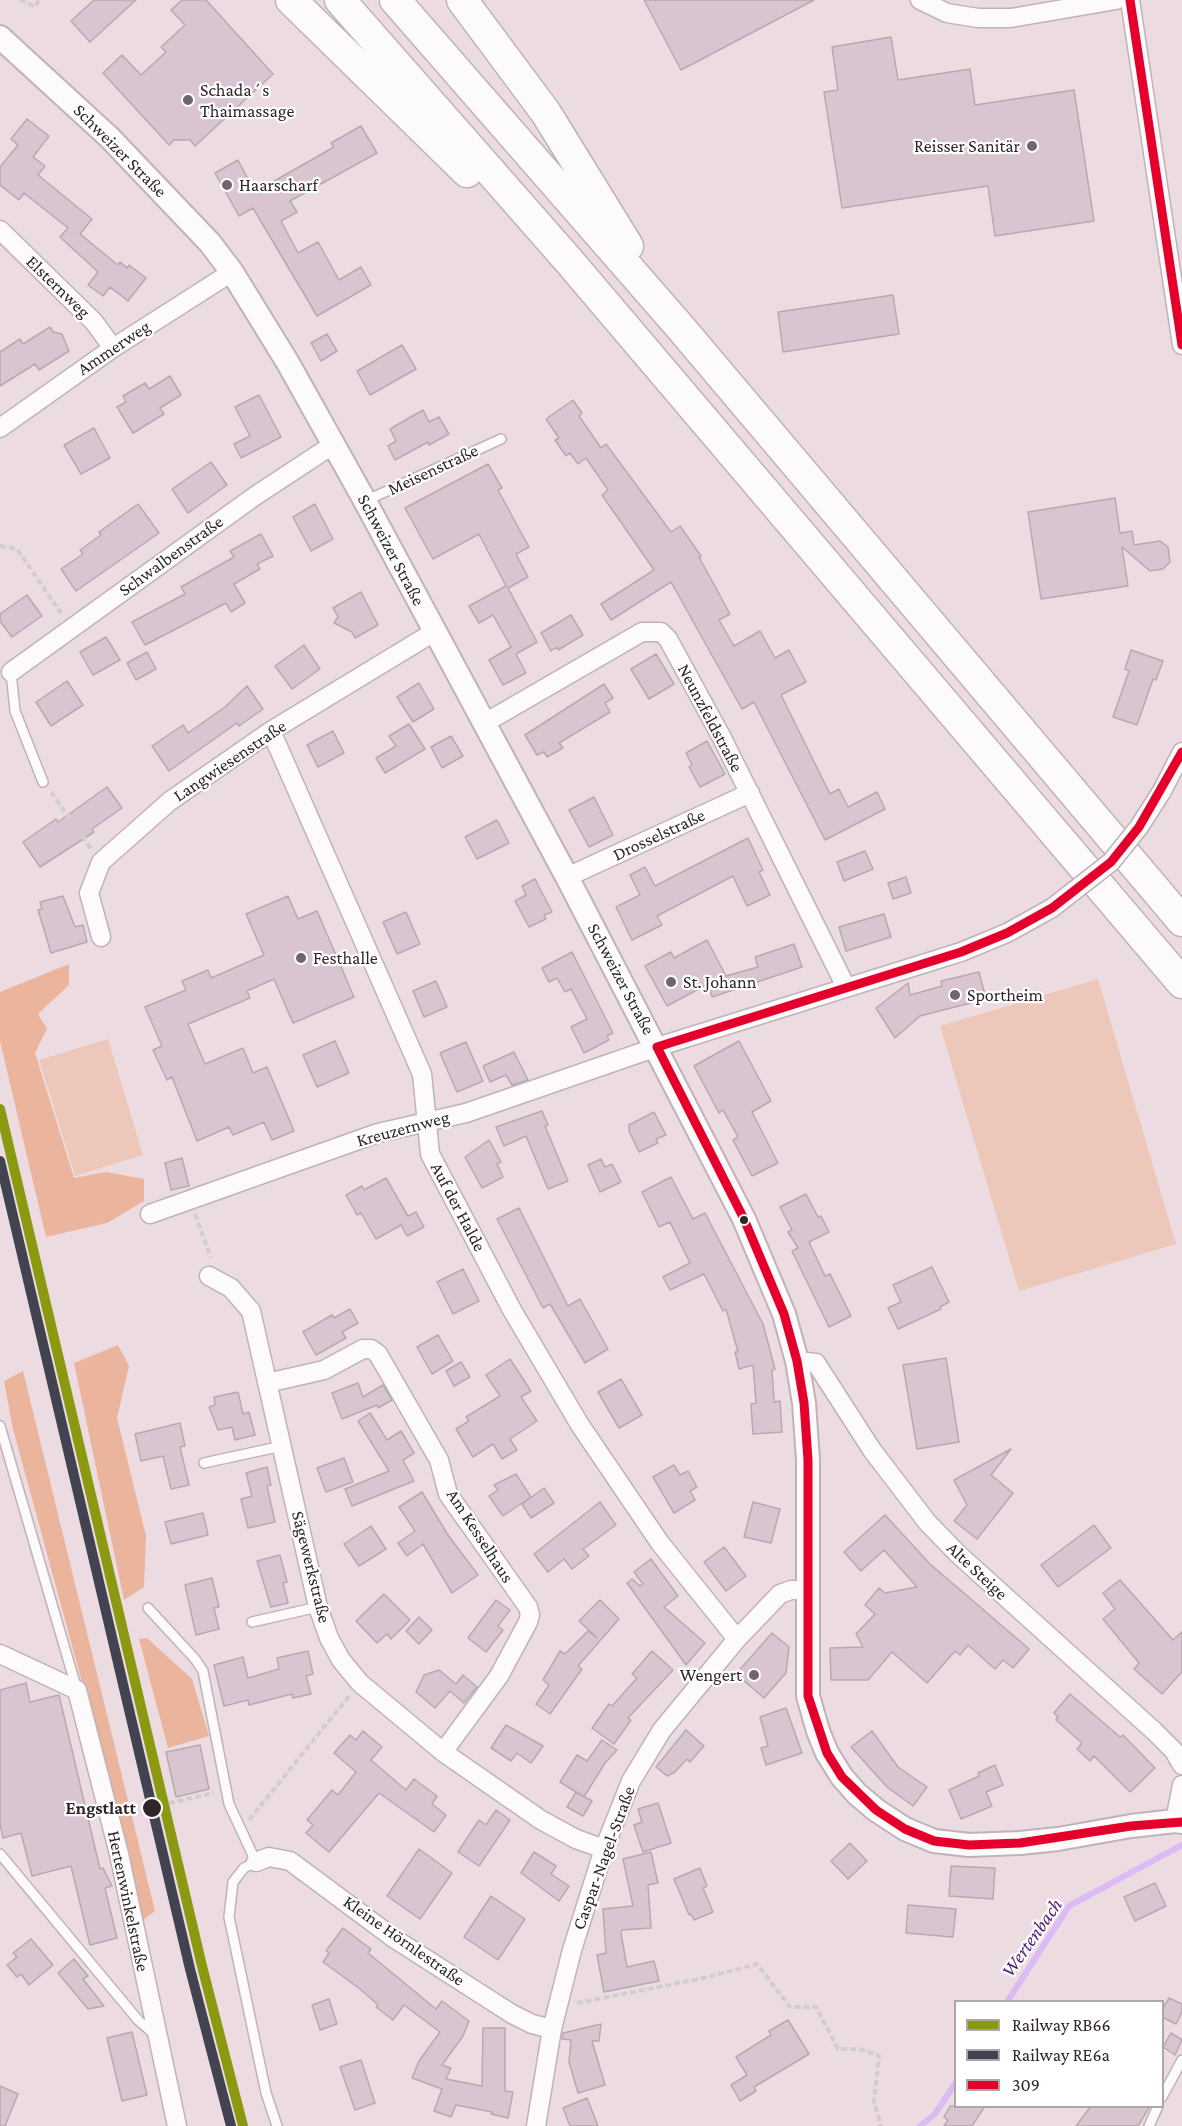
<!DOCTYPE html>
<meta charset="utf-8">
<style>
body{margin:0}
#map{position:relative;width:1182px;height:2126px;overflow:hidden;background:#ecdce1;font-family:"Crimson Pro",serif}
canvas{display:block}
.legend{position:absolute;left:954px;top:2000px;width:210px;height:108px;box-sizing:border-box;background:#fff;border:2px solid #aca8a9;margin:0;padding:8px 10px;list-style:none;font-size:18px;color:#302528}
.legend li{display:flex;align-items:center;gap:12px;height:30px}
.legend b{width:30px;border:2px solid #aca8a9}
</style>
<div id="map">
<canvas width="1182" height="2126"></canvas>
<ul class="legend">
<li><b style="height:8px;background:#8a9910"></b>Railway RB66</li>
<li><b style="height:8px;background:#424351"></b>Railway RE6a</li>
<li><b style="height:8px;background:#e4002b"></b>309</li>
</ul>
</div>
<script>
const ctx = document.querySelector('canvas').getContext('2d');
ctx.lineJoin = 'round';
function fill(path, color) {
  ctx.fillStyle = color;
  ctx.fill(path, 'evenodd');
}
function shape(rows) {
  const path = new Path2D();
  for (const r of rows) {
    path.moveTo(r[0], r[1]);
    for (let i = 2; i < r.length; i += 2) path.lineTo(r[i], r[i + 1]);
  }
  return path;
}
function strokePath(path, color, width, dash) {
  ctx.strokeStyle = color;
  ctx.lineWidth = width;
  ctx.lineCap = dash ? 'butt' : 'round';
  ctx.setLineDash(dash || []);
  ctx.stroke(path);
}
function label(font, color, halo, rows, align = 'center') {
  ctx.font = font + ' "Crimson Pro",serif';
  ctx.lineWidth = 4.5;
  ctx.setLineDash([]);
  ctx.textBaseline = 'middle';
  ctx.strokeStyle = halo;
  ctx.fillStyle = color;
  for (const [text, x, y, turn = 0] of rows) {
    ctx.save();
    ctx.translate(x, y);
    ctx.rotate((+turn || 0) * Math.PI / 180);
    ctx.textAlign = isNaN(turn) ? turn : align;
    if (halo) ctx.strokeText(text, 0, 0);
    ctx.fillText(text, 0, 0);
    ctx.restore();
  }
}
const green = shape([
 [1098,979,1176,1244,1019,1291,940,1026],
 [108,1039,143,1155,75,1176,39,1060]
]);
const forest = shape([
 [69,964,69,985,38,1014,47,1029,35,1053,74,1178,106,1172,144,1179,144,1201,107,1223,46,1237,0,1041,0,992],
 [118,1345,129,1366,117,1418,146,1536,144,1587,124,1600,74,1363],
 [23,1371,155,1911,142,1921,128,1851,13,1429,4,1381],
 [147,1638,192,1679,209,1736,168,1748,139,1639]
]);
const stream = shape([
 [1007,2002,1069,1906,1182,1845],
 [920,2126,935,2114,956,2082]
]);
const building = shape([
 [94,0,136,0,90,42,71,21,94,0],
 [182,0,206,0,273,74,195,146,190,140,174,140,169,145,103,73,122,55,141,75,166,52,161,47,185,25,171,10,182,0],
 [644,0,814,0,681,70,644,0],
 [891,37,898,80,970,69,975,105,1074,90,1094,221,995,236,988,186,842,208,824,92,838,90,832,47,891,37],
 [27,119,49,136,33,157,45,166,38,175,92,219,80,234,118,265,120,262,127,268,129,265,146,278,128,301,110,287,103,296,88,285,98,272,60,237,68,228,24,193,19,200,0,185,0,167,18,145,11,139,27,119],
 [361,126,377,153,290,201,297,212,281,221,298,253,318,242,339,280,361,267,371,285,317,316,253,208,239,216,215,173,238,160,255,192,334,147,331,143,361,126],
 [893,295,899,334,783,352,778,312,893,295],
 [50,327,53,332,62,334,69,351,39,370,35,364,0,386,0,352,20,339,23,344,50,327],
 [327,334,337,351,321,361,311,343,327,334],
 [402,345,416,369,370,395,357,371,402,345],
 [170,376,181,395,160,408,164,414,133,433,117,407,126,402,123,396,145,383,149,389,170,376],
 [259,395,281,437,241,458,234,444,250,436,235,407,259,395],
 [573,400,582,413,579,416,601,448,606,444,671,532,680,526,701,556,699,557,730,614,719,620,734,646,760,631,775,658,789,650,806,682,781,695,830,794,839,789,848,807,877,792,885,809,825,840,754,702,742,709,671,582,611,620,601,604,654,570,602,495,608,490,586,458,578,464,570,453,566,456,555,440,559,438,546,419,573,400],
 [423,410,429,422,439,417,449,434,429,445,428,442,395,460,388,446,396,441,390,429,423,410],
 [94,428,110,458,81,474,64,445,94,428],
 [211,462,227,485,188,513,172,489,211,462],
 [488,464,502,488,498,490,529,547,516,554,528,577,508,588,537,642,516,654,526,673,503,685,489,660,511,647,493,615,479,623,469,606,506,586,479,534,433,559,405,508,488,464],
 [1115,498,1120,533,1132,531,1134,545,1160,541,1168,547,1170,562,1163,569,1150,571,1122,547,1128,586,1041,599,1028,512,1115,498],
 [138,504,159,533,76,591,61,569,83,554,80,550,101,535,99,532,138,504],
 [315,504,333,539,311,551,293,517,315,504],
 [261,534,273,556,257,564,260,569,234,584,245,603,231,612,226,603,145,645,132,622,185,594,181,587,234,557,230,551,261,534],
 [361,592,378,625,355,638,352,632,334,623,338,617,333,608,361,592],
 [27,595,42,616,12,637,0,621,0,614,27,595],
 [571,615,583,635,558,650,557,647,551,651,541,633,571,615],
 [106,637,120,660,93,675,80,652,106,637],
 [304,645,320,669,292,689,275,666,304,645],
 [1131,650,1163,661,1156,680,1153,679,1137,725,1113,717,1129,671,1125,669,1131,650],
 [147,652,156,669,136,680,127,663,147,652],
 [656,654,674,684,649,699,631,669,656,654],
 [67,681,83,705,51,726,36,702,67,681],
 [419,683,434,709,413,722,397,697,419,683],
 [604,684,613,698,605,703,610,712,559,743,563,748,547,757,544,752,537,755,525,735,604,684],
 [247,686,263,709,239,726,237,723,169,771,152,746,183,725,188,733,225,707,247,686],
 [409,724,425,749,385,773,376,758,396,746,389,736,409,724],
 [333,731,344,753,318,767,307,745,333,731],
 [451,736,463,756,442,768,431,747,451,736],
 [707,741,725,774,700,787,689,767,692,765,686,753,707,741],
 [107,787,122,808,92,829,94,832,40,867,23,842,56,819,58,822,107,787],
 [594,797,613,835,589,847,569,810,594,797],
 [497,820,509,843,477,859,465,837,497,820],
 [748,838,763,870,759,872,770,895,747,906,733,876,657,916,662,925,632,940,616,907,640,895,630,875,645,867,655,886,748,838],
 [865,851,873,869,844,881,837,862,865,851],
 [906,877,911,893,893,899,888,883,906,877],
 [535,879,552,912,544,915,546,919,529,927,515,901,526,895,522,886,535,879],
 [63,896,75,927,83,925,87,942,51,953,38,910,42,909,40,902,63,896],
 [288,896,298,919,317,911,354,997,293,1023,274,979,247,991,250,998,188,1024,205,1064,243,1048,253,1073,267,1067,294,1131,272,1140,264,1122,233,1135,229,1127,197,1141,172,1077,167,1080,153,1050,162,1046,145,1007,186,990,182,981,208,970,211,978,264,955,246,914,288,896],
 [406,912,420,944,397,954,383,922,406,912],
 [884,914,891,937,846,951,839,927,884,914],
 [707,940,726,976,758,967,755,957,794,944,802,967,712,997,708,984,667,1006,645,966,671,952,674,958,707,940],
 [572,952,613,1033,607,1036,609,1040,584,1053,571,1027,587,1019,571,989,565,992,557,978,549,982,542,968,572,952],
 [979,972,986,999,920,1016,895,1038,876,1008,908,983,910,995,942,986,941,981,979,972],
 [436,981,447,1007,424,1017,413,991,436,981],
 [335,1041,349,1073,317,1087,303,1055,335,1041],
 [739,1041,771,1101,752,1112,778,1163,752,1176,733,1140,738,1137,723,1110,719,1113,694,1066,739,1041],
 [466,1042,483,1081,457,1092,440,1053,466,1042],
 [514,1052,528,1080,512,1085,506,1075,490,1082,483,1066,514,1052],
 [542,1111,548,1125,545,1126,568,1181,548,1189,526,1136,504,1146,496,1127,542,1111],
 [654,1112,666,1135,656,1139,658,1143,639,1152,629,1131,629,1125,654,1112],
 [489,1140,501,1162,497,1164,503,1177,482,1188,465,1157,489,1140],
 [182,1158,189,1186,171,1190,165,1163,182,1158],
 [601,1159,605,1167,612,1164,621,1182,600,1192,588,1165,601,1159],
 [671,1177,693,1219,705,1213,763,1324,775,1369,772,1370,774,1402,780,1401,782,1432,753,1434,751,1404,756,1403,753,1365,739,1369,735,1352,738,1352,726,1309,723,1311,704,1274,670,1290,663,1277,690,1263,670,1222,659,1227,642,1192,671,1177],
 [386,1178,408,1216,416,1212,424,1227,407,1236,401,1225,376,1239,361,1213,357,1215,346,1195,362,1186,364,1190,386,1178],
 [806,1194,818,1217,821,1216,829,1232,809,1242,825,1276,830,1274,851,1316,829,1327,792,1251,798,1248,788,1232,792,1230,780,1207,806,1194],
 [519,1208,568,1306,580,1299,608,1349,585,1363,550,1304,543,1308,497,1219,519,1208],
 [932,1267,949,1302,940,1307,941,1309,898,1329,888,1308,901,1302,893,1285,932,1267],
 [463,1269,479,1301,453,1314,437,1282,463,1269],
 [350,1309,358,1323,342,1332,346,1338,316,1355,303,1332,332,1315,334,1318,350,1309],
 [438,1335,453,1361,432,1374,417,1347,438,1335],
 [946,1358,959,1442,917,1449,903,1365,946,1358],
 [510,1359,531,1391,521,1397,537,1421,510,1439,517,1450,502,1459,493,1444,473,1457,456,1429,469,1421,466,1417,500,1396,486,1375,510,1359],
 [461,1362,470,1377,454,1386,446,1371,461,1362],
 [621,1379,642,1415,619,1428,598,1392,621,1379],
 [358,1383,363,1397,383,1385,392,1400,378,1408,377,1405,342,1419,332,1393,358,1383],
 [238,1392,243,1414,249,1412,255,1435,235,1440,232,1427,218,1430,209,1407,215,1405,214,1397,238,1392],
 [370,1413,387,1440,401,1431,414,1453,403,1460,414,1481,352,1506,345,1489,389,1471,358,1421,370,1413],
 [180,1423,185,1446,180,1447,189,1485,171,1489,163,1456,141,1461,135,1434,180,1423],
 [1011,1449,991,1475,1013,1493,977,1539,954,1521,967,1505,954,1480,1011,1449],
 [344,1458,353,1482,326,1492,317,1468,344,1458],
 [674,1465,680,1475,688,1471,697,1487,690,1491,695,1500,674,1513,653,1477,674,1465],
 [267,1467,271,1485,267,1486,275,1522,248,1528,241,1499,252,1496,246,1473,267,1467],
 [516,1474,531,1497,503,1516,489,1496,498,1490,494,1485,516,1474],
 [544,1488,554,1503,531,1518,522,1504,544,1488],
 [422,1492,448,1535,478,1575,452,1593,423,1544,407,1556,398,1543,415,1531,399,1507,422,1492],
 [600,1502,616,1525,583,1549,589,1556,572,1569,564,1559,548,1572,534,1554,600,1502],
 [753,1502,780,1509,771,1543,744,1537,753,1502],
 [203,1513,208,1535,171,1544,165,1522,203,1513],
 [885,1515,930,1564,1029,1649,1013,1668,1003,1660,995,1669,968,1645,960,1655,955,1651,927,1683,892,1652,868,1680,831,1680,830,1648,863,1647,856,1634,875,1614,865,1605,879,1588,885,1593,917,1587,884,1550,861,1571,844,1552,885,1515],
 [1094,1525,1111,1548,1058,1587,1041,1565,1094,1525],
 [371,1526,386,1549,359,1566,344,1544,371,1526],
 [724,1547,746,1576,726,1591,704,1562,724,1547],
 [280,1555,287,1582,283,1583,288,1603,271,1607,257,1561,280,1555],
 [651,1559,678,1596,664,1607,705,1643,686,1665,627,1583,632,1579,640,1586,643,1584,634,1572,651,1559],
 [212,1578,219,1607,214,1608,219,1629,196,1635,185,1585,212,1578],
 [1120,1580,1173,1640,1182,1632,1182,1672,1162,1694,1134,1669,1139,1663,1103,1619,1115,1609,1103,1593,1120,1580],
 [384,1594,410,1620,391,1639,387,1634,377,1643,356,1621,384,1594],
 [496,1600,510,1610,498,1626,503,1630,486,1652,468,1638,496,1600],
 [600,1600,619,1619,578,1666,582,1669,550,1714,536,1704,549,1685,543,1680,560,1651,565,1654,588,1631,597,1638,579,1621,600,1600],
 [419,1617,432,1630,419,1644,406,1631,419,1617],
 [772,1633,789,1647,786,1673,764,1698,736,1674,772,1633],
 [308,1651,313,1674,306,1676,311,1694,293,1698,292,1694,249,1705,248,1700,224,1706,214,1665,243,1657,248,1678,279,1669,277,1658,308,1651],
 [652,1651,673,1670,628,1718,631,1720,614,1744,592,1728,609,1704,612,1706,637,1678,632,1674,652,1651],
 [439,1670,456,1684,463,1675,477,1687,464,1703,450,1691,435,1708,416,1692,424,1675,439,1670],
 [26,1683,30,1702,59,1695,100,1869,103,1868,112,1886,105,1888,117,1938,90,1945,71,1866,32,1876,21,1833,3,1838,0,1824,0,1690,26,1683],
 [1070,1694,1120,1737,1123,1735,1155,1768,1130,1792,1094,1756,1090,1761,1077,1749,1082,1743,1056,1720,1058,1717,1054,1713,1070,1694],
 [786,1708,802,1753,766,1765,761,1748,768,1746,760,1717,786,1708],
 [506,1725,543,1746,531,1763,517,1753,511,1761,491,1748,506,1725],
 [686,1730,704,1746,690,1762,687,1759,675,1772,667,1776,656,1767,686,1730],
 [363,1731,382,1747,371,1760,406,1790,414,1779,437,1796,432,1804,446,1815,434,1832,379,1793,329,1852,306,1833,313,1825,307,1820,332,1790,338,1795,356,1772,334,1753,350,1735,356,1740,363,1731],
 [872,1731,898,1767,927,1787,913,1806,887,1787,851,1747,872,1731],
 [602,1740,617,1750,605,1763,584,1797,560,1782,577,1755,587,1761,602,1740],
 [200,1745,209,1789,176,1797,166,1752,200,1745],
 [995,1765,1003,1785,986,1792,992,1806,961,1819,949,1790,979,1776,978,1773,995,1765],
 [576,1792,592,1801,583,1816,567,1807,576,1792],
 [658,1803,671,1843,643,1852,634,1825,642,1822,638,1809,658,1803],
 [496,1810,510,1820,479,1866,458,1852,479,1820,486,1825,496,1810],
 [850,1843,867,1861,848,1879,831,1861,850,1843],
 [419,1849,452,1873,420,1919,387,1896,419,1849],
 [534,1852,556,1866,551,1874,569,1886,559,1901,521,1873,534,1852],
 [651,1852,658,1883,648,1885,651,1928,622,1930,621,1933,627,1967,654,1961,659,1981,604,1992,597,1955,606,1953,603,1909,633,1906,623,1859,651,1852],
 [951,1866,995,1868,993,1899,949,1896,951,1866],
 [700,1868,707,1886,703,1888,713,1912,694,1920,691,1914,689,1915,674,1879,700,1868],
 [1155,1883,1166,1906,1135,1921,1124,1897,1155,1883],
 [491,1896,525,1919,498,1960,464,1937,491,1896],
 [908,1905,956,1909,953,1937,906,1933,908,1905],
 [343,1928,371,1949,368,1953,436,2009,442,2001,469,2021,463,2036,442,2065,451,2068,446,2079,482,2086,483,2028,505,2028,505,2091,513,2092,508,2118,491,2114,492,2112,456,2105,451,2117,434,2111,442,2089,412,2078,419,2061,440,2032,404,2005,393,2020,376,2007,378,2005,360,1989,323,1962,329,1953,326,1951,343,1928],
 [31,1939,53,1965,29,1985,21,1974,17,1977,7,1965,17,1957,13,1953,31,1939],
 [74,1959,88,1976,83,1979,104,2006,88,2009,58,1973,74,1959],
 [1169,1998,1182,2004,1182,2012,1176,2024,1162,2017,1162,2010,1169,1998],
 [329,1999,337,2024,320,2030,312,2005,329,1999],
 [788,2020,809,2054,754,2087,756,2091,740,2101,731,2085,747,2075,736,2057,771,2035,769,2031,788,2020],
 [601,2024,599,2041,592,2041,605,2085,578,2093,569,2062,571,2040,562,2039,563,2033,601,2024],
 [132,2032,147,2095,122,2101,107,2038,132,2032],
 [1171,2033,1182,2040,1175,2055,1163,2047,1171,2033],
 [361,2060,375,2103,355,2110,340,2067,361,2060],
 [0,2086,18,2094,5,2126,0,2126,0,2086],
 [587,2098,598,2126,570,2126,563,2108,587,2098],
 [950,2106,985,2106,972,2126,944,2126,948,2120,944,2117,950,2106],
 [1091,2106,1150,2106,1138,2126,1076,2126,1091,2106]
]);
const path = shape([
 [20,0,35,7,39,0],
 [0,546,17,549,61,613],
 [51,792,92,850],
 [195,1214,211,1258],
 [169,1803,214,1793],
 [249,1820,350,1695],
 [577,2003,699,1979,757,1964,790,2007,816,2007,838,2049,860,2049,879,2056,874,2102,881,2126]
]);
const service = shape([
 [365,501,501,439],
 [11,672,15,711,43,782],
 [0,1426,77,1690],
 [204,1463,282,1446],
 [148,1608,195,1659,203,1671,229,1804,256,1862,244,1868,233,1882,229,1917,266,2093,277,2126],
 [252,1622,318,1607],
 [0,1854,138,2020,155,2035],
 [1162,2097,1182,2060],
 [1149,2126,1158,2106]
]);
const minor = shape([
 [920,0,947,13,978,18,1011,18,1116,0],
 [1130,0,1182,345],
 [0,230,94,322,113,348],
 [0,428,113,348,232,272],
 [11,672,255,496,334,444],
 [483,724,642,632,661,632,668,639,721,736,846,987],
 [271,731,422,1074,430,1154,512,1310,580,1425,660,1543,737,1639],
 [1162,791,1182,752],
 [567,877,750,793],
 [101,937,89,893,101,862,170,801,271,731,434,632],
 [150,1214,378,1133,466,1113,657,1047,961,952,1007,933,1052,908],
 [209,1276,231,1288,251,1311,318,1607,329,1638,341,1660,360,1683,443,1752,541,1820,576,1839,604,1849],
 [797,1361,816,1363,872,1450,927,1522,958,1554,1154,1731,1174,1751,1182,1765],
 [267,1383,324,1370,363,1349,371,1349,378,1354,439,1460,448,1494,528,1607,530,1615,528,1622,499,1676,443,1752],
 [0,1654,77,1690,119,1854,177,2126],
 [1175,1821,1182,1785],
 [256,1862,269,1857,290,1861,395,1939,512,2014,532,2024,552,2029],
 [536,2126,552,2029,572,1950,604,1849,631,1781,662,1730,737,1639,780,1594,791,1590,807,1590]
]);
const tertiary = shape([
 [0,37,110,138,210,243,232,272,288,363,365,501,567,877,744,1219,784,1314,797,1361,804,1403,808,1460,808,1696,818,1731,827,1753,842,1777,857,1794,876,1810,905,1829,934,1841,969,1845,1020,1843,1058,1839,1131,1826,1175,1821,1182,1822]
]);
const trunk = shape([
 [291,0,467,172],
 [340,0,569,261,1182,983],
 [395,0,680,327,1182,921],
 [462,0,546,113,628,246]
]);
const minorBridge = shape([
 [1052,908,1111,862,1139,827,1162,791]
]);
const bus1 = shape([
 [1130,0,1182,345],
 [657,1047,744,1219,784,1314,797,1361,804,1403,808,1460,808,1696,827,1753,842,1777,876,1810,905,1829,934,1841,969,1845,1020,1843,1131,1826,1182,1822],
 [657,1047,961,952,1007,933,1052,908,1111,862,1139,827,1182,752]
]);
const rail1 = shape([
 [0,1109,202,1966,243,2126]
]);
const rail2 = shape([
 [0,1161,190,1969,231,2126]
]);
const markers = [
 [188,100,6,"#726569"],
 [1032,146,6,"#726569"],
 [227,185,6,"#726569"],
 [301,958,6,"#726569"],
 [671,982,6,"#726569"],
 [955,995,6,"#726569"],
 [744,1220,5,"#302528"],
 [754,1675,6,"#726569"],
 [152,1808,10,"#302528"]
];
const poiNames = [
 ["Schada´s",200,90],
 ["Thaimassage",200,111],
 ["Reisser Sanitär",1020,146,"right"],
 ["Haarscharf",239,185],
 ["Festhalle",313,958],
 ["St. Johann",683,982],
 ["Sportheim",967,995],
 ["Wengert",742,1675,"right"]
];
const streetNames = [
 ["Schweizer Straße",120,151,45],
 ["Elsternweg",58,287,44],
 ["Ammerweg",114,348,-34],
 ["Meisenstraße",433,470,-25],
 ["Schweizer Straße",391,550,62],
 ["Schwalbenstraße",171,556,-36],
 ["Neunzfeldstraße",710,718,62],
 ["Langwiesenstraße",230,761,-34],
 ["Drosselstraße",659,835,-25],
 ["Schweizer Straße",621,979,62],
 ["Kreuzernweg",403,1129,-15],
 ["Auf der Halde",458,1207,62],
 ["Am Kesselhaus",480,1536,57],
 ["Sägewerkstraße",311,1567,76],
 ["Alte Steige",977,1571,43],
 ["Caspar-Nagel-Straße",604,1858,-70],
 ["Hertenwinkelstraße",128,1901,78],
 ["Kleine Hörnlestraße",404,1941,35]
];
const stopNames = [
 ["Engstlatt",136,1808]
];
const waterNames = [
 ["Wertenbach",1032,1938,-55]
];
fill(green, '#edc7b9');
fill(forest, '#eab49d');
strokePath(stream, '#dbbaf5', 6);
fill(building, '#d9c4d2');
strokePath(building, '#b5aaaf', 1.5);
strokePath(service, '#bfb3b7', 12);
strokePath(minor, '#bfb3b7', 21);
strokePath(tertiary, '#bfb3b7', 26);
strokePath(trunk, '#bfb3b7', 33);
strokePath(path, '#d2ced0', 4, [6, 3]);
strokePath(service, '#fcfafa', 9);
strokePath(minor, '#fcfafa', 18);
strokePath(tertiary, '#fcfafa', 22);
strokePath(trunk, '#fcfafa', 30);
strokePath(minorBridge, '#bfb3b7', 21, []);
strokePath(minorBridge, '#fcfafa', 18);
strokePath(bus1, '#e4002b', 9);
strokePath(rail1, '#8a9910', 10);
strokePath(rail2, '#424351', 10);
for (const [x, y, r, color] of markers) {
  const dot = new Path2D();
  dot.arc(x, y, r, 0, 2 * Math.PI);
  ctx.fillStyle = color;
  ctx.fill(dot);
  strokePath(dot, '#fff', 2);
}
label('18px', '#302528', '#fff', poiNames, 'left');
label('18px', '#302528', '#fff', streetNames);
label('bold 18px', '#302528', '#fff', stopNames, 'right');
label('italic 20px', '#541f7b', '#fff', waterNames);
</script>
